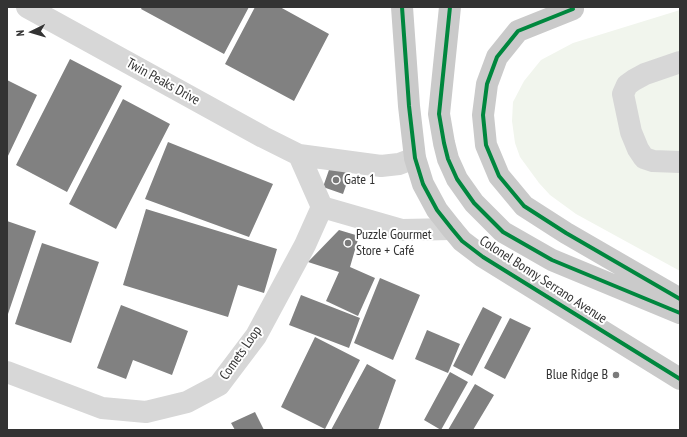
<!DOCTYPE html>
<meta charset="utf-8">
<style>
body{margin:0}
#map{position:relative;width:687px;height:437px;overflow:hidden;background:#fff;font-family:"PT Sans Narrow",sans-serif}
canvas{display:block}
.frame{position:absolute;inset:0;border:8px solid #333;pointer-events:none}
.north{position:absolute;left:12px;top:12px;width:40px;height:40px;-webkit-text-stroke:3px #fff;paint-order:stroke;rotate:265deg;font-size:11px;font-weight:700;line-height:16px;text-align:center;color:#333}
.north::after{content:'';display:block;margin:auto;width:14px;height:18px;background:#333;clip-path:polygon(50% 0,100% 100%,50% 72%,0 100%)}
</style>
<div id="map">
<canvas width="687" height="437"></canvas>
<div class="frame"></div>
<div class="north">N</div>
</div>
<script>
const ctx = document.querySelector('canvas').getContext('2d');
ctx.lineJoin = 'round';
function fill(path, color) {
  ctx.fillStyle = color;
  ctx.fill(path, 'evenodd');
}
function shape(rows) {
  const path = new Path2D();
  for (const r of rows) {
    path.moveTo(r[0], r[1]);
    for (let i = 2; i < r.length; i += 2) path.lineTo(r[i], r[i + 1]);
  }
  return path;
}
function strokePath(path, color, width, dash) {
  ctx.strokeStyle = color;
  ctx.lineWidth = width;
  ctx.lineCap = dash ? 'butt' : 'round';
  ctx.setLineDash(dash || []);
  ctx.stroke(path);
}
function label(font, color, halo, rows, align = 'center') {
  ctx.font = font + ' "PT Sans Narrow",sans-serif';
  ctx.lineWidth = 4;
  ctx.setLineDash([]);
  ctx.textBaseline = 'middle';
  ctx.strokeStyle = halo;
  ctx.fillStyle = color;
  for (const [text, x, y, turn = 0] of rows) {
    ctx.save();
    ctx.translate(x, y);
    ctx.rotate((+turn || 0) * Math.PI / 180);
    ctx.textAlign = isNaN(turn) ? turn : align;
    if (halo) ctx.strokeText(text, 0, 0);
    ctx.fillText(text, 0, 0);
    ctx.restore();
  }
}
const green = shape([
 [680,10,680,271,576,214,550,195,539,183,520,157,515,143,512,121,513,102,524,81,541,60,573,43]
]);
const building = shape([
 [142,7,249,7,224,54,141,9],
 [255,7,280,7,329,34,294,101,225,64],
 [70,59,122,86,67,192,16,165],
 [7,80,37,95,7,158],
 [123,99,170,124,116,229,69,204],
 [168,142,273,184,249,237,145,199],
 [330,167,350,174,343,194,323,187],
 [146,209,277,249,264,293,238,285,228,317,123,285],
 [7,221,36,231,8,314,7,313],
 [339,230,359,236,350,267,375,278,358,316,326,301,339,272,308,262],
 [42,243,99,262,71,343,15,324],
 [380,278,420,295,393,360,354,343],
 [301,295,360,318,349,348,289,325],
 [121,305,188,331,172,375,133,360,126,379,97,368],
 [483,307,502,317,472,376,453,366],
 [510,318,531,328,505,379,484,368],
 [427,330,460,344,448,373,415,359],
 [315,337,360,360,325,429,281,407],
 [367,364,396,380,378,430,331,430],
 [450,372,468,382,441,430,424,420],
 [475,384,494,395,473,430,448,430],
 [255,412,264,430,235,430,231,423]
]);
const minor = shape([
 [27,7,263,137,299,155,381,166,399,164,415,158],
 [680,62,645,74,634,80,627,85,623,94,631,132,638,149,644,158,653,161,680,162],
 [299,155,322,207],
 [322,207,402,230,452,229],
 [7,372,102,408,146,412,187,402,219,385,256,336,305,245,322,207]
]);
const major = shape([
 [402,7,409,106,415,158,423,184,437,210,452,229,462,241,483,257,680,379],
 [450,7,439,114,444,143,448,159,457,179,474,203,503,232,552,260,680,313],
 [573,9,518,31,497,57,487,84,483,115,486,145,499,176,524,206,566,233,680,299]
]);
const cycleway = shape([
 [402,7,409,106,415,158,423,184,437,210,452,229,462,241,483,257,680,379],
 [450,7,439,114,444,143,448,159,457,179,474,203,503,232,552,260,680,313],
 [573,9,518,31,497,57,487,84,483,115,486,145,499,176,524,206,566,233,680,299]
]);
const markers = [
 [336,180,4,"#7a7a7a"],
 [348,243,4,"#7a7a7a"],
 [616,375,4,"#7a7a7a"]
];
const streetNames = [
 ["Twin Peaks Drive",163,82,29],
 ["Colonel Bonny Serrano Avenue",543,280,33],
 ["Comets Loop",241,353,-55]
];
const poiNames = [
 ["Gate 1",344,180],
 ["Puzzle Gourmet",356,235],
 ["Store + Café",356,251],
 ["Blue Ridge B",608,375,"right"]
];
fill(green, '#f1f5ed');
fill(building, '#818181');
strokePath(minor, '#d7d7d7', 22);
strokePath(major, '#cacaca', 22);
strokePath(cycleway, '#00873e', 4);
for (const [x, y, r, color] of markers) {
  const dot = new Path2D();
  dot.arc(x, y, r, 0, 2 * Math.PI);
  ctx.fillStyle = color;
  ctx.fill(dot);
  strokePath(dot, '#fff', 1.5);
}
label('14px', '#333', '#fff', streetNames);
label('14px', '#333', '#fff', poiNames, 'left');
</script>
